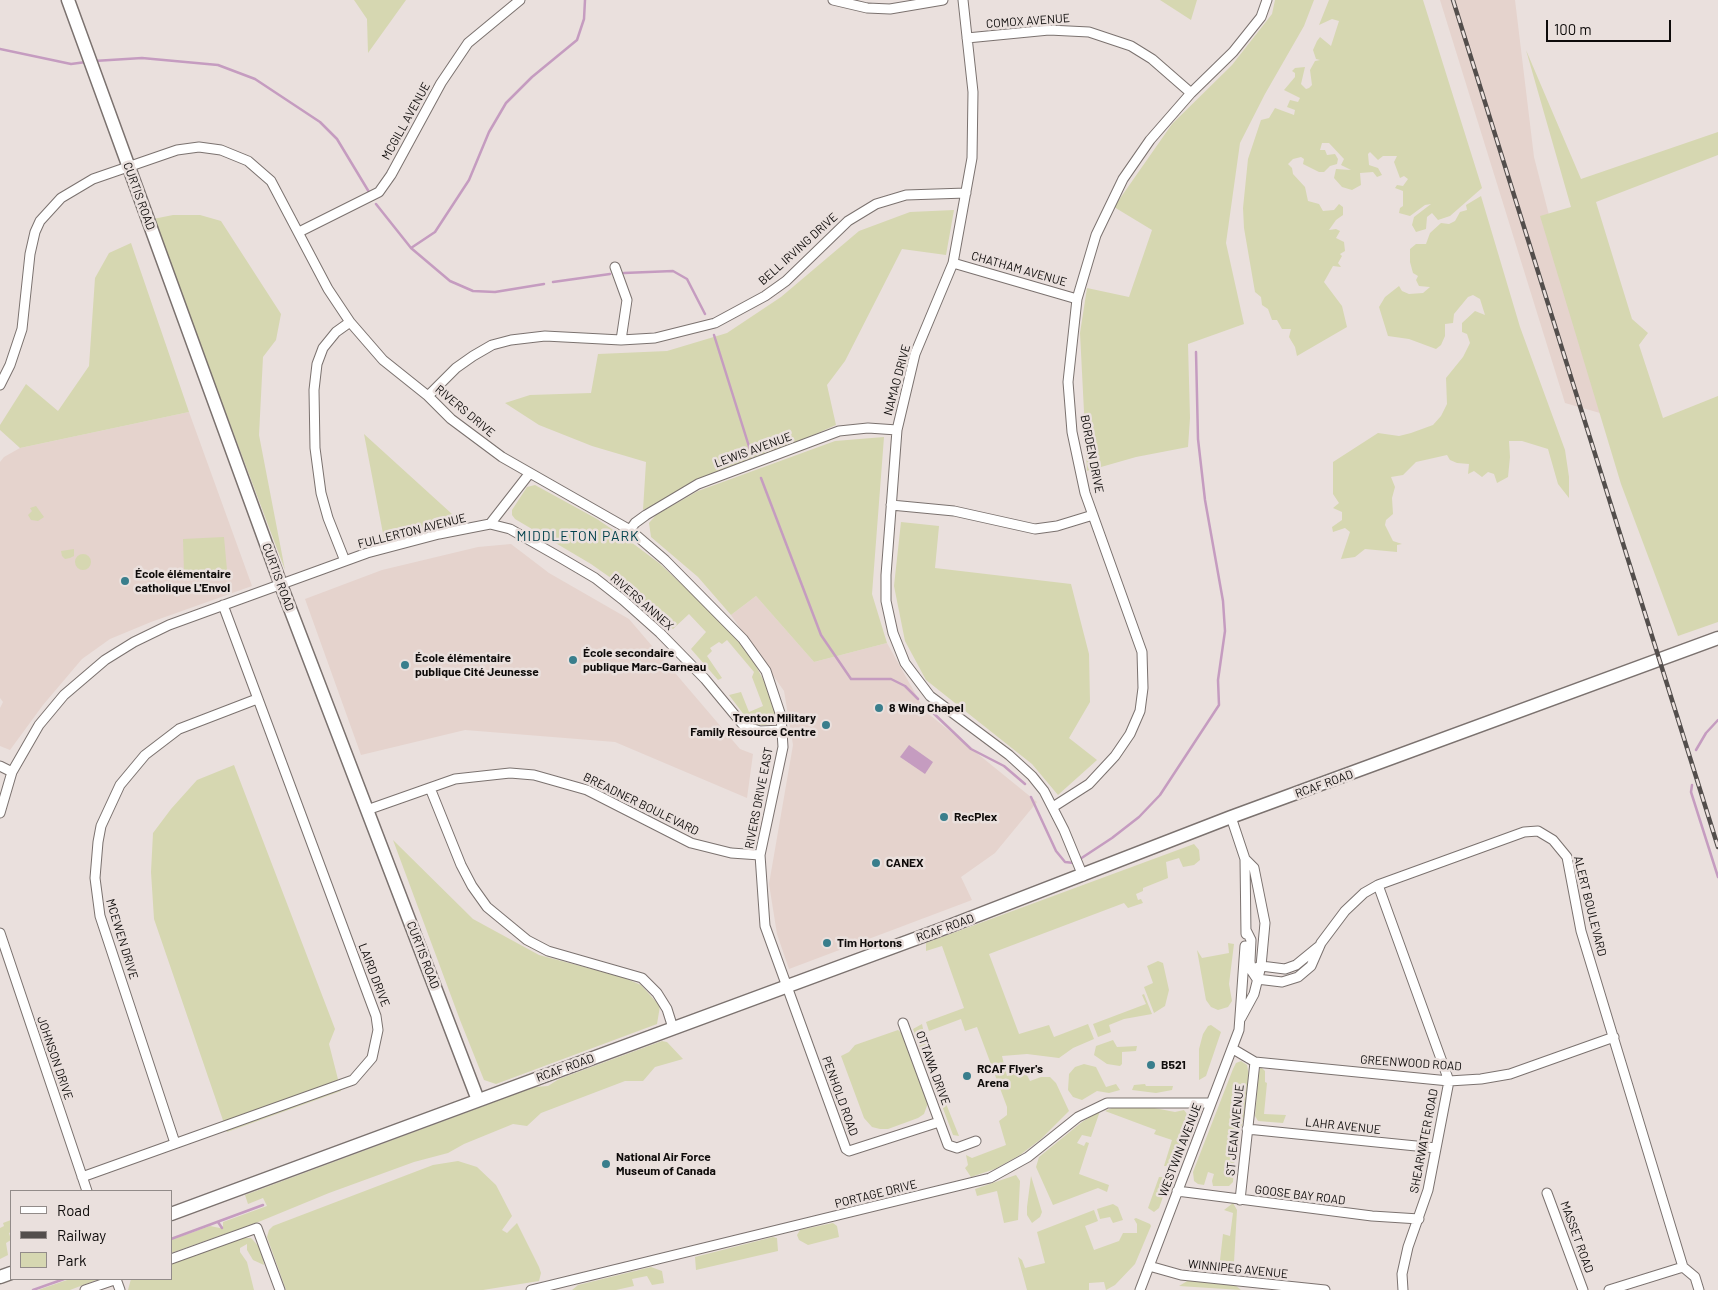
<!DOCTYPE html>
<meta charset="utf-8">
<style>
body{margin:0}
#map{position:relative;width:1718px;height:1290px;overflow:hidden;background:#eae0dd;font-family:Barlow,sans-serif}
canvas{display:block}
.legend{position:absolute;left:10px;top:1190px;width:162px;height:90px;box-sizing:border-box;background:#eae0dd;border:1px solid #928b89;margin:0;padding:6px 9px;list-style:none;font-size:15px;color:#0e0b0a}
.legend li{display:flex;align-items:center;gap:10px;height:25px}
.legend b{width:25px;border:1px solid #928b89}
.scale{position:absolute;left:1546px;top:20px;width:125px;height:22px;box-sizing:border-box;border:2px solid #0e0b0a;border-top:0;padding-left:6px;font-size:15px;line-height:18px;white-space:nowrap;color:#0e0b0a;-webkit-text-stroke:4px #eae0dd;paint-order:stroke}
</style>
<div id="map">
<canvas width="1718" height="1290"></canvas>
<ul class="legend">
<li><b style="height:6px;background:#fff"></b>Road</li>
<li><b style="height:6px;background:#534e4c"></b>Railway</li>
<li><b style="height:14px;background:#d6d7b1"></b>Park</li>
</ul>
<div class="scale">100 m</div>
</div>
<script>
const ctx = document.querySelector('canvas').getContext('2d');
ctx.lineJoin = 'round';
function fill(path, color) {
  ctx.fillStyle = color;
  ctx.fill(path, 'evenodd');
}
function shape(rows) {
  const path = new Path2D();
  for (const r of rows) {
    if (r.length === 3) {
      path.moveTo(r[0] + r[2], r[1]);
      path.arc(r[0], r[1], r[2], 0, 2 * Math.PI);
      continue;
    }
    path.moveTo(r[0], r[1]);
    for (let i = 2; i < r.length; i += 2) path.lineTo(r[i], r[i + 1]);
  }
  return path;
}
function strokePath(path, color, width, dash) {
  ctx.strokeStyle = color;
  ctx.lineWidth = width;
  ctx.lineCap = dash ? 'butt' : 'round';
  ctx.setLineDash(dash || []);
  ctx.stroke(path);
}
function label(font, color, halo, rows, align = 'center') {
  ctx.font = font + ' Barlow,sans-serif';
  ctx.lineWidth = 5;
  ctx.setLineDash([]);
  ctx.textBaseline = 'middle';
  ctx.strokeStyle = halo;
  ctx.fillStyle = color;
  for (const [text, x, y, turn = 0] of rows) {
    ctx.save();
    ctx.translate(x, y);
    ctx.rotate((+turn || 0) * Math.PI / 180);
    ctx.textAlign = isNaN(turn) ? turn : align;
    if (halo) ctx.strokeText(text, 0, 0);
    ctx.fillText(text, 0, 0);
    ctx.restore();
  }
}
const built = shape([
 [1440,0,1515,0,1534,157,1600,413,1565,403],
 [189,412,252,586,151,622,110,639,82,659,43,705,10,750,0,746,0,708,3,702,0,698,0,462,4,457,20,448],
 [511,544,549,573,629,619,740,749,753,754,747,798,615,742,465,730,361,755,305,599,382,570,478,547],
 [756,596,814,662,887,643,925,711,1037,802,995,853,961,877,972,900,789,969,777,934,769,884,793,745,784,691,731,615]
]);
const green = shape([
 [354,0,406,0,368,53,367,19],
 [1160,0,1197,0,1191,20],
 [1275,0,1314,0,1304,26,1265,94,1240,143,1226,243,1244,324,1188,344,1190,418,1188,447,1136,457,1087,471,1080,333,1087,288,1129,297,1152,230,1114,207,1172,124,1232,65,1272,14],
 [1329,0,1423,0,1482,188,1450,216,1438,220,1432,213,1427,217,1426,229,1416,232,1412,225,1414,217,1431,204,1425,205,1410,216,1399,213,1400,208,1403,206,1403,191,1395,188,1397,185,1403,186,1408,179,1404,176,1400,178,1394,162,1397,156,1383,156,1378,160,1370,152,1368,154,1369,165,1378,168,1382,175,1377,177,1373,172,1360,173,1361,185,1352,190,1342,187,1334,178,1336,169,1351,170,1341,165,1344,159,1329,143,1322,143,1320,150,1325,150,1327,155,1335,154,1338,159,1337,164,1330,166,1324,172,1319,172,1303,164,1304,159,1301,157,1293,159,1288,164,1292,168,1293,174,1305,187,1308,201,1319,204,1323,211,1334,210,1339,204,1343,207,1343,215,1336,220,1329,230,1336,229,1340,231,1336,238,1344,242,1345,251,1340,254,1342,256,1338,263,1341,267,1333,266,1324,282,1342,306,1347,327,1297,356,1295,347,1289,337,1291,329,1282,329,1277,320,1272,320,1268,309,1262,305,1261,297,1255,292,1244,228,1243,208,1248,159,1261,120,1269,118,1275,108,1294,115,1295,110,1287,107,1290,100,1298,102,1300,98,1284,90,1295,77,1295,73,1292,71,1295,68,1305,67,1301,84,1306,89,1309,88,1312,85,1310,70,1315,61,1320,60,1316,59,1313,50,1317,41,1320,37,1331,46,1339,21,1332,19,1319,25],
 [1526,50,1581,179,1718,132,1718,155,1596,202,1632,319,1648,333,1639,345,1663,418,1718,396,1718,622,1678,636,1621,484,1540,216,1571,207],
 [1481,196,1520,327,1565,450,1569,477,1569,498,1558,484,1548,449,1522,441,1509,441,1510,457,1508,477,1497,483,1494,474,1488,472,1482,477,1474,471,1468,474,1469,464,1457,463,1450,460,1447,455,1416,462,1403,475,1391,477,1395,487,1392,498,1393,514,1386,520,1385,525,1393,541,1402,544,1397,545,1397,552,1365,549,1355,557,1341,559,1350,532,1345,528,1333,532,1332,527,1342,520,1342,512,1333,508,1339,503,1333,494,1333,462,1378,433,1399,436,1411,433,1433,425,1441,416,1447,404,1446,378,1463,357,1470,343,1467,334,1462,332,1462,323,1475,311,1485,315,1480,299,1473,295,1468,297,1454,314,1453,323,1445,324,1445,336,1441,345,1436,349,1409,339,1388,336,1379,307,1385,297,1399,286,1402,291,1409,294,1423,293,1430,287,1419,286,1416,280,1418,276,1413,273,1410,262,1410,249,1416,244,1426,244,1430,233,1441,223,1449,224,1455,221,1460,212,1467,210,1466,205],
 [954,210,946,255,902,249,845,361,827,385,836,425,643,510,646,462,592,446,539,425,505,403,530,395,591,393,598,354,667,351,727,333,781,297,859,231,910,212],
 [173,215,200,215,221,221,281,314,276,340,263,357,259,435,285,570,153,219],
 [131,243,189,412,20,448,0,430,0,425,26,384,58,411,89,366,95,278,109,253],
 [364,434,452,514,465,524,385,544],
 [884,437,872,594,887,643,814,662,756,596,731,615,698,577,651,537,649,523,656,515,698,491,835,441],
 [535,485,597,519,631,542,659,563,706,607,741,644,754,662,770,693,776,714,773,722,765,725,751,724,729,695,741,692,749,712,763,706,752,677,754,672,727,640,722,644,719,642,710,648,712,651,707,656,722,678,718,680,691,649,706,632,689,614,673,629,618,583,591,564,515,519,512,515,512,510,527,487],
 [36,506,44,517,38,521,31,520,28,515,32,511,30,508],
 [901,522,939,526,935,568,1071,584,1089,654,1090,702,1069,738,1097,760,1058,795,1032,764,926,680,905,641,894,586],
 [224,537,227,570,184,573,183,539],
 [74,549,74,556,70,558,65,559,62,556,61,551],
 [83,562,8],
 [234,765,335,1029,329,1044,341,1091,227,1132,154,919,151,872,153,833,171,809,197,780],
 [393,840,473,919,539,955,622,977,641,985,660,1006,657,1024,496,1084,484,1080,460,1020],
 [1194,844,1199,850,1200,860,1194,865,1183,867,1179,858,1166,862,1168,878,1143,888,1143,891,1136,894,1138,900,1141,899,1143,903,1128,908,1124,903,989,954,1019,1034,1049,1025,1054,1037,1088,1024,1094,1039,1073,1048,1059,1058,1027,1054,1002,1056,1007,1076,1021,1072,1026,1073,1030,1081,1041,1077,1050,1077,1056,1083,1069,1111,1041,1139,1020,1155,995,1169,971,1177,965,1168,968,1165,966,1155,972,1158,1006,1145,999,1121,1007,1115,1007,1107,977,1027,965,1031,961,1019,929,1031,926,1022,964,1008,942,946,926,951,926,943],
 [1228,943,1234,944,1229,984,1232,1001,1228,1007,1218,1010,1211,1007,1206,1000,1197,950,1202,958,1229,953],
 [1158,961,1163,963,1169,990,1165,1006,1154,1013,1144,987,1153,983,1147,966],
 [1144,994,1152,1014,1124,1019,1109,1025,1111,1032,1098,1037,1093,1024,1146,1004,1142,995],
 [922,1024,927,1047,924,1049,959,1136,953,1135,913,1029],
 [1211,1025,1221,1032,1206,1076,1199,1080,1199,1049,1203,1034,1208,1026],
 [898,1030,903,1034,928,1103,924,1114,918,1118,888,1129,880,1129,872,1127,864,1118,841,1056,849,1052,855,1045],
 [1113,1040,1117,1047,1137,1046,1136,1051,1122,1052,1122,1064,1120,1066,1107,1064,1094,1055,1096,1046],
 [662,1041,667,1042,683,1059,655,1067,643,1081,625,1081,541,1113,527,1126,513,1124,464,1144,448,1153,414,1162,329,1193,256,1223,171,1253,171,1240,210,1226,220,1228,223,1226,223,1222,267,1206,263,1198,248,1204,245,1195,535,1087,548,1086,559,1079],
 [1241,1061,1247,1065,1249,1076,1244,1117,1240,1134,1236,1135,1233,1182,1229,1186,1213,1186,1212,1181,1214,1174,1208,1172,1204,1185,1198,1184,1194,1181,1193,1172,1233,1069,1236,1063],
 [1084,1064,1096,1067,1106,1087,1116,1084,1120,1090,1109,1093,1097,1091,1082,1100,1073,1097,1068,1090,1069,1074,1075,1067],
 [1261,1067,1265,1071,1265,1082,1267,1083,1264,1114,1286,1115,1283,1123,1258,1121,1255,1116,1259,1072],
 [1145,1084,1146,1086,1173,1086,1172,1090,1156,1093,1132,1090,1134,1085],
 [1144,1106,1175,1112,1184,1110,1190,1118,1176,1158,1170,1166,1164,1166,1172,1140,1154,1134,1156,1130,1105,1111,1114,1107],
 [1100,1111,1091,1137,1082,1135,1077,1143,1084,1146,1086,1142,1089,1143,1079,1174,1109,1185,1107,1192,1098,1188,1053,1205,1036,1167,1039,1157,1082,1122],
 [458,1161,477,1167,496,1185,512,1216,502,1230,507,1233,517,1223,539,1267,541,1273,539,1281,483,1290,286,1290,267,1237,269,1230,273,1226,433,1165],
 [1016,1175,1020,1181,1018,1220,1004,1223,997,1191,977,1196,975,1189],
 [1031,1176,1042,1212,1040,1217,1032,1223,1027,1215,1027,1207],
 [1159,1177,1163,1177,1168,1183,1159,1208,1154,1212,1148,1208],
 [1233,1203,1237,1210,1234,1262,1231,1271,1191,1269,1186,1265,1219,1269,1223,1234,1230,1236,1233,1213,1224,1210],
 [1113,1204,1118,1207,1123,1220,1113,1223,1110,1217,1100,1219,1097,1209],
 [1094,1210,1098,1221,1085,1226,1094,1250,1119,1241,1123,1233,1137,1233,1137,1224,1134,1219,1136,1218,1150,1224,1151,1226,1135,1264,1115,1285,1106,1290,1104,1282,1089,1283,1089,1290,1027,1290,1018,1257,1022,1260,1025,1268,1045,1263,1037,1232],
 [11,1220,11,1232,9,1233,11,1240,6,1243,8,1255,0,1259,0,1228,4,1226,3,1223],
 [833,1223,837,1226,839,1237,808,1245,799,1240,797,1235,800,1230],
 [773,1237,777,1238,778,1251,696,1270,695,1257],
 [243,1238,251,1238,253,1240,259,1247,263,1259,264,1265,253,1260,247,1250,247,1244,240,1248,240,1252,247,1262,254,1290,128,1290,131,1279,171,1279,171,1264],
 [651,1267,662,1271,664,1283,652,1285,647,1276,632,1279,634,1286,616,1290,572,1290,578,1285],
 [70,1279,99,1279,70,1290,38,1290],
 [1189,1280,1235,1285,1241,1290,1179,1286]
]);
const water = shape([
 [909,745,933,762,925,774,900,757]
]);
const stream = shape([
 [0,49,71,64,86,62],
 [94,61,142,58,218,65,255,79,320,122,337,139,369,192],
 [376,204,411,248,450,281,473,291,495,292,544,284],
 [411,248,435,232,469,180,489,132,506,103,532,77,577,40,584,19,585,0],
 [624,273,673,271,687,279,705,314],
 [553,282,610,274],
 [714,335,752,456],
 [761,478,821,635,851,679,891,679,905,686,918,699],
 [928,708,971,749,1004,766,1025,784],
 [1696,750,1706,733,1718,720],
 [1692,785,1691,792,1718,877],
 [1031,797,1056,851,1065,862,1074,863,1112,838,1139,817,1160,795,1219,705,1218,680,1225,631,1223,601,1205,500,1198,439,1196,352],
 [218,1222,222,1228],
 [171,1239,263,1205],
 [33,1290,64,1279]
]);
const street = shape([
 [833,0,867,8,890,9,943,0],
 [963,0,973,92,972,158,953,263,915,354,897,430,886,575,886,601,893,633,905,663,930,696,1009,755,1032,776,1044,791,1064,830,1083,876],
 [967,38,1049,30,1089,32,1131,46,1152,59,1191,93],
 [299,232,379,192,391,175,441,83,468,43,520,0],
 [953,263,1077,299],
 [615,267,627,300,621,340],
 [0,385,10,365,22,329,30,254,35,232,40,221,61,198,93,179,177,150,199,147,221,150,248,161,271,181,328,289,350,322,383,360,428,396,451,419,502,457,630,530,665,560,743,639,766,671,781,716,783,747,760,855,765,926,846,1149,849,1151,939,1122],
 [428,396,456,368,473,356,492,345,511,340,545,336,621,340,655,338,715,323,765,296,786,281,848,221,876,204,906,195,966,193],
 [891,505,954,511,1035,529,1057,526,1093,515],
 [490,524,510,529,561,558,595,578,623,600,660,633,705,679,744,726,760,731,783,730],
 [630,530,635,523,646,515,698,484,839,431,868,428,897,430],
 [345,561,328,518,321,493,315,448,314,390,317,364,323,348,336,332,350,322],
 [0,766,12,772],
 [430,788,461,865,472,886,487,907,527,940,548,951,642,978,657,993,667,1009,673,1028],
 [1053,807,1089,784,1115,756,1130,734,1140,711,1143,688,1142,652,1085,493,1072,432,1068,382,1077,299,1096,235,1123,179,1150,140,1191,93,1233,52,1261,17,1267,0],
 [367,810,455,779,510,773,534,775,587,790,691,843,731,853,760,855],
 [0,813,12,772,39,725,64,695,105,660,134,642,169,625,367,553,439,534,490,524,529,474],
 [1231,817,1245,859,1254,868,1265,923,1261,966,1254,994,1241,1018],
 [1245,859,1246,934],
 [1378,885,1449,1081,1428,1190,1408,1247,1402,1274,1403,1290],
 [1246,930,1251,940,1250,961,1251,970,1257,979,1282,982,1298,977,1311,966,1321,943,1345,911,1364,893,1378,885,1524,832,1538,831,1553,840,1567,857,1581,931,1683,1267],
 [0,933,87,1191],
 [1256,968,1261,966,1285,969,1296,965,1318,947],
 [903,1023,948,1145,957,1148,976,1141],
 [1233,1049,1255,1062,1449,1081,1481,1079,1510,1074,1614,1037],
 [1247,1129,1436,1148],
 [175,1143,100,916,95,878,98,842,101,826,120,785,145,755,179,729,257,699],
 [82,1177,353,1080,372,1058,378,1030,376,1016,223,605],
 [1177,1191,1372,1216,1419,1219],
 [1547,1193,1583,1290],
 [1240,1200,1255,1062],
 [171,1259,257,1228,280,1290],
 [1149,1266,1181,1275,1325,1290],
 [1683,1267,1695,1277,1699,1290],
 [116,1279,120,1290],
 [85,1290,117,1279],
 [531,1290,990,1178,1028,1157,1078,1117,1107,1103,1211,1103],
 [1140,1290,1239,1030,1245,946],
 [1609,1290,1683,1267]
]);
const secondary = shape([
 [68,0,281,585,478,1100],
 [171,1214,942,929,1231,817,1718,638],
 [0,1277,11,1273]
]);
const rail = shape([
 [1453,0,1718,847]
]);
const markers = [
 [125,581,5,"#397e8c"],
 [573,660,5,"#397e8c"],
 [405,665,5,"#397e8c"],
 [879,708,5,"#397e8c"],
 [826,725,5,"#397e8c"],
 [944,817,5,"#397e8c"],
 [876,863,5,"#397e8c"],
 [827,943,5,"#397e8c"],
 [1151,1065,5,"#397e8c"],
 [967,1076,5,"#397e8c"],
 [606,1164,5,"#397e8c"]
];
const streetNames = [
 ["COMOX AVENUE",1028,21,-4],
 ["MCGILL AVENUE",406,121,-61],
 ["CURTIS ROAD",139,196,70],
 ["BELL IRVING DRIVE",798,249,-42],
 ["CHATHAM AVENUE",1019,269,16],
 ["NAMAO DRIVE",897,380,-75],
 ["RIVERS DRIVE",465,411,40],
 ["LEWIS AVENUE",753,450,-20],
 ["BORDEN DRIVE",1092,454,79],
 ["FULLERTON AVENUE",412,531,-14],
 ["CURTIS ROAD",278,577,70],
 ["RIVERS ANNEX",642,602,41],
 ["RCAF ROAD",1324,784,-20],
 ["RIVERS DRIVE EAST",759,798,-79],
 ["BREADNER BOULEVARD",641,804,26],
 ["ALERT BOULEVARD",1590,906,76],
 ["RCAF ROAD",945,928,-20],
 ["MCEWEN DRIVE",122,939,73],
 ["CURTIS ROAD",423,955,69],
 ["LAIRD DRIVE",374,975,69],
 ["JOHNSON DRIVE",55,1058,71],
 ["GREENWOOD ROAD",1411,1063,4],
 ["RCAF ROAD",565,1068,-20],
 ["OTTAWA DRIVE",933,1068,70],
 ["PENHOLD ROAD",840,1096,70],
 ["LAHR AVENUE",1343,1126,6],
 ["ST JEAN AVENUE",1235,1130,-84],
 ["SHEARWATER ROAD",1424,1141,-79],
 ["WESTWIN AVENUE",1180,1150,-69],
 ["PORTAGE DRIVE",876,1194,-14],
 ["GOOSE BAY ROAD",1300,1195,7],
 ["MASSET ROAD",1577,1237,70],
 ["WINNIPEG AVENUE",1238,1269,6]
];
const poiNames = [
 ["École élémentaire",135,574],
 ["catholique L'Envol",135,588],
 ["École secondaire",583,653],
 ["publique Marc-Garneau",583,667],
 ["École élémentaire",415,658],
 ["publique Cité Jeunesse",415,672],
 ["8 Wing Chapel",889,708],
 ["Trenton Military",816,718,"right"],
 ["Family Resource Centre",816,732,"right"],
 ["RecPlex",954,817],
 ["CANEX",886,863],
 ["Tim Hortons",837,943],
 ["B521",1161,1065],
 ["RCAF Flyer's",977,1069],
 ["Arena",977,1083],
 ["National Air Force",616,1157],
 ["Museum of Canada",616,1171]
];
const neighbourhoodNames = [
 ["MIDDLETON PARK",578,536]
];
fill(built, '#e5d3cd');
fill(green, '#d6d7b1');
fill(water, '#c59cc0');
strokePath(stream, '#c59cc0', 2.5);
strokePath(street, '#7b726f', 11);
strokePath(secondary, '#7b726f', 15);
strokePath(street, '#fff', 9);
strokePath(secondary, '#fff', 12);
strokePath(rail, '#534e4c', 4.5);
strokePath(rail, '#eae0dd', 2.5, [8]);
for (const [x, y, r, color] of markers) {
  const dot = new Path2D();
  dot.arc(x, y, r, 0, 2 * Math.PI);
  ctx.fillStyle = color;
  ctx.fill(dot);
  strokePath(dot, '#eae0dd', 2);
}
label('12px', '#0e0b0a', '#eae0dd', streetNames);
label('bold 12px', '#0e0b0a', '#eae0dd', poiNames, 'left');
ctx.letterSpacing = '1px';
label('14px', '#01414c', '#eae0dd', neighbourhoodNames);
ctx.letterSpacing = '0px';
</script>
